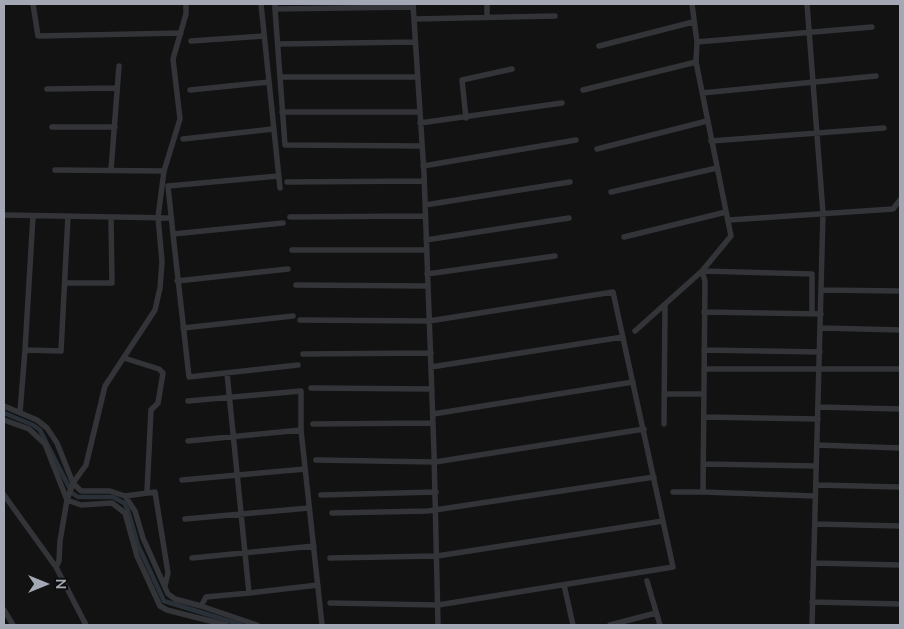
<!DOCTYPE html>
<style>
body{margin:0}
#map{position:relative;width:904px;height:629px;overflow:hidden;background:#121213;font-family:"Nunito Sans",sans-serif}
canvas{display:block}
.frame{position:absolute;inset:0;border:5px solid #a4a8b4;pointer-events:none}
.north{position:absolute;left:20px;top:559px;width:50px;height:50px;-webkit-text-stroke:4px #0d0d0e;paint-order:stroke;rotate:90deg;font-size:14px;font-weight:700;line-height:20px;text-align:center;color:#a4a8b4}
.north::after{content:'';display:block;margin:auto;width:18px;height:22px;background:#a4a8b4;clip-path:polygon(50% 0,100% 100%,50% 72%,0 100%)}
</style>
<div id="map">
<canvas width="904" height="629"></canvas>
<div class="frame"></div>
<div class="north">N</div>
</div>
<script>
const ctx = document.querySelector('canvas').getContext('2d');
ctx.lineJoin = 'round';
function shape(rows) {
  const path = new Path2D();
  for (const r of rows) {
    path.moveTo(r[0], r[1]);
    for (let i = 2; i < r.length; i += 2) path.lineTo(r[i], r[i + 1]);
  }
  return path;
}
function strokePath(path, color, width, dash) {
  ctx.strokeStyle = color;
  ctx.lineWidth = width;
  ctx.lineCap = dash ? 'butt' : 'round';
  ctx.setLineDash(dash || []);
  ctx.stroke(path);
}
const canal = shape([
 [4,413,33,425,40,430,72,493,78,497,113,497,124,503,128,510,138,545,164,601,242,625]
]);
const minor = shape([
 [33,4,38,36,181,33],
 [261,4,280,188],
 [275,4,275,9,413,7],
 [413,4,424,173,434,452,438,625],
 [692,4,697,42,696,62,731,236,702,271,705,281,703,492,815,496],
 [807,4,823,213,812,625],
 [275,9,285,145,422,146],
 [487,17,487,4],
 [414,19,555,16],
 [191,41,264,36],
 [697,42,872,27],
 [278,44,415,42],
 [599,46,693,22],
 [280,77,418,77],
 [47,89,117,88],
 [190,90,269,82],
 [583,90,696,62],
 [702,93,876,76],
 [282,112,420,112],
 [466,118,462,80,512,69],
 [420,123,562,103],
 [52,127,115,127],
 [183,139,273,129],
 [711,141,884,128],
 [597,149,707,121],
 [423,166,576,140],
 [55,170,164,171],
 [111,170,119,66],
 [278,176,168,186,173,234,283,223],
 [287,182,424,181],
 [611,192,717,168],
 [425,205,570,182],
 [4,215,171,218],
 [33,216,25,350,61,351,68,216],
 [290,217,425,216],
 [729,220,893,209,900,200],
 [173,234,189,377,298,365],
 [624,237,726,212],
 [426,240,569,218],
 [292,250,427,250],
 [427,274,555,256],
 [177,281,288,269],
 [65,283,112,283,111,217],
 [296,285,428,286],
 [822,290,900,291],
 [704,312,821,314],
 [300,320,429,321,613,292,673,567,438,605,330,603],
 [183,328,293,316],
 [821,328,900,330],
 [635,331,702,271,812,274,812,313],
 [704,350,820,352],
 [303,354,431,353],
 [124,358,159,369,163,373,158,403,151,410,147,492],
 [431,367,623,337],
 [704,369,900,369],
 [227,373,249,593,318,585],
 [311,388,432,389],
 [664,394,704,394],
 [188,401,301,391,301,430,322,625],
 [4,406,37,420,47,428,57,443,73,483,81,491,110,491,125,496,155,492,168,573,165,586],
 [818,407,900,409],
 [20,412,25,350],
 [433,414,633,382],
 [704,417,818,419],
 [4,420,29,429,45,444,67,500,81,505,112,503,125,513,137,556,160,606,167,610,226,625],
 [313,424,433,423],
 [664,424,665,305],
 [188,441,301,430],
 [817,445,900,448],
 [316,460,435,462,644,429],
 [703,464,816,466],
 [182,480,305,469],
 [816,485,900,487],
 [673,492,703,492],
 [4,495,56,567,86,625],
 [321,495,436,492],
 [125,496,135,511,143,538,168,594,175,599,201,606],
 [332,513,428,511,654,477],
 [185,519,309,508],
 [815,524,900,526],
 [192,558,314,546],
 [330,558,437,556,663,521],
 [814,563,900,565],
 [56,567,59,561,60,541,67,500,73,483,86,465,105,386,155,310,160,288,162,262,158,217,164,171,180,119,173,59,186,14,186,4],
 [647,581,660,625],
 [564,585,573,625],
 [249,593,206,597,201,606,257,625],
 [812,602,900,604],
 [4,610,13,625],
 [610,625,656,613]
]);
strokePath(canal, '#293037', 4.5);
strokePath(minor, '#333438', 5.5);
</script>
